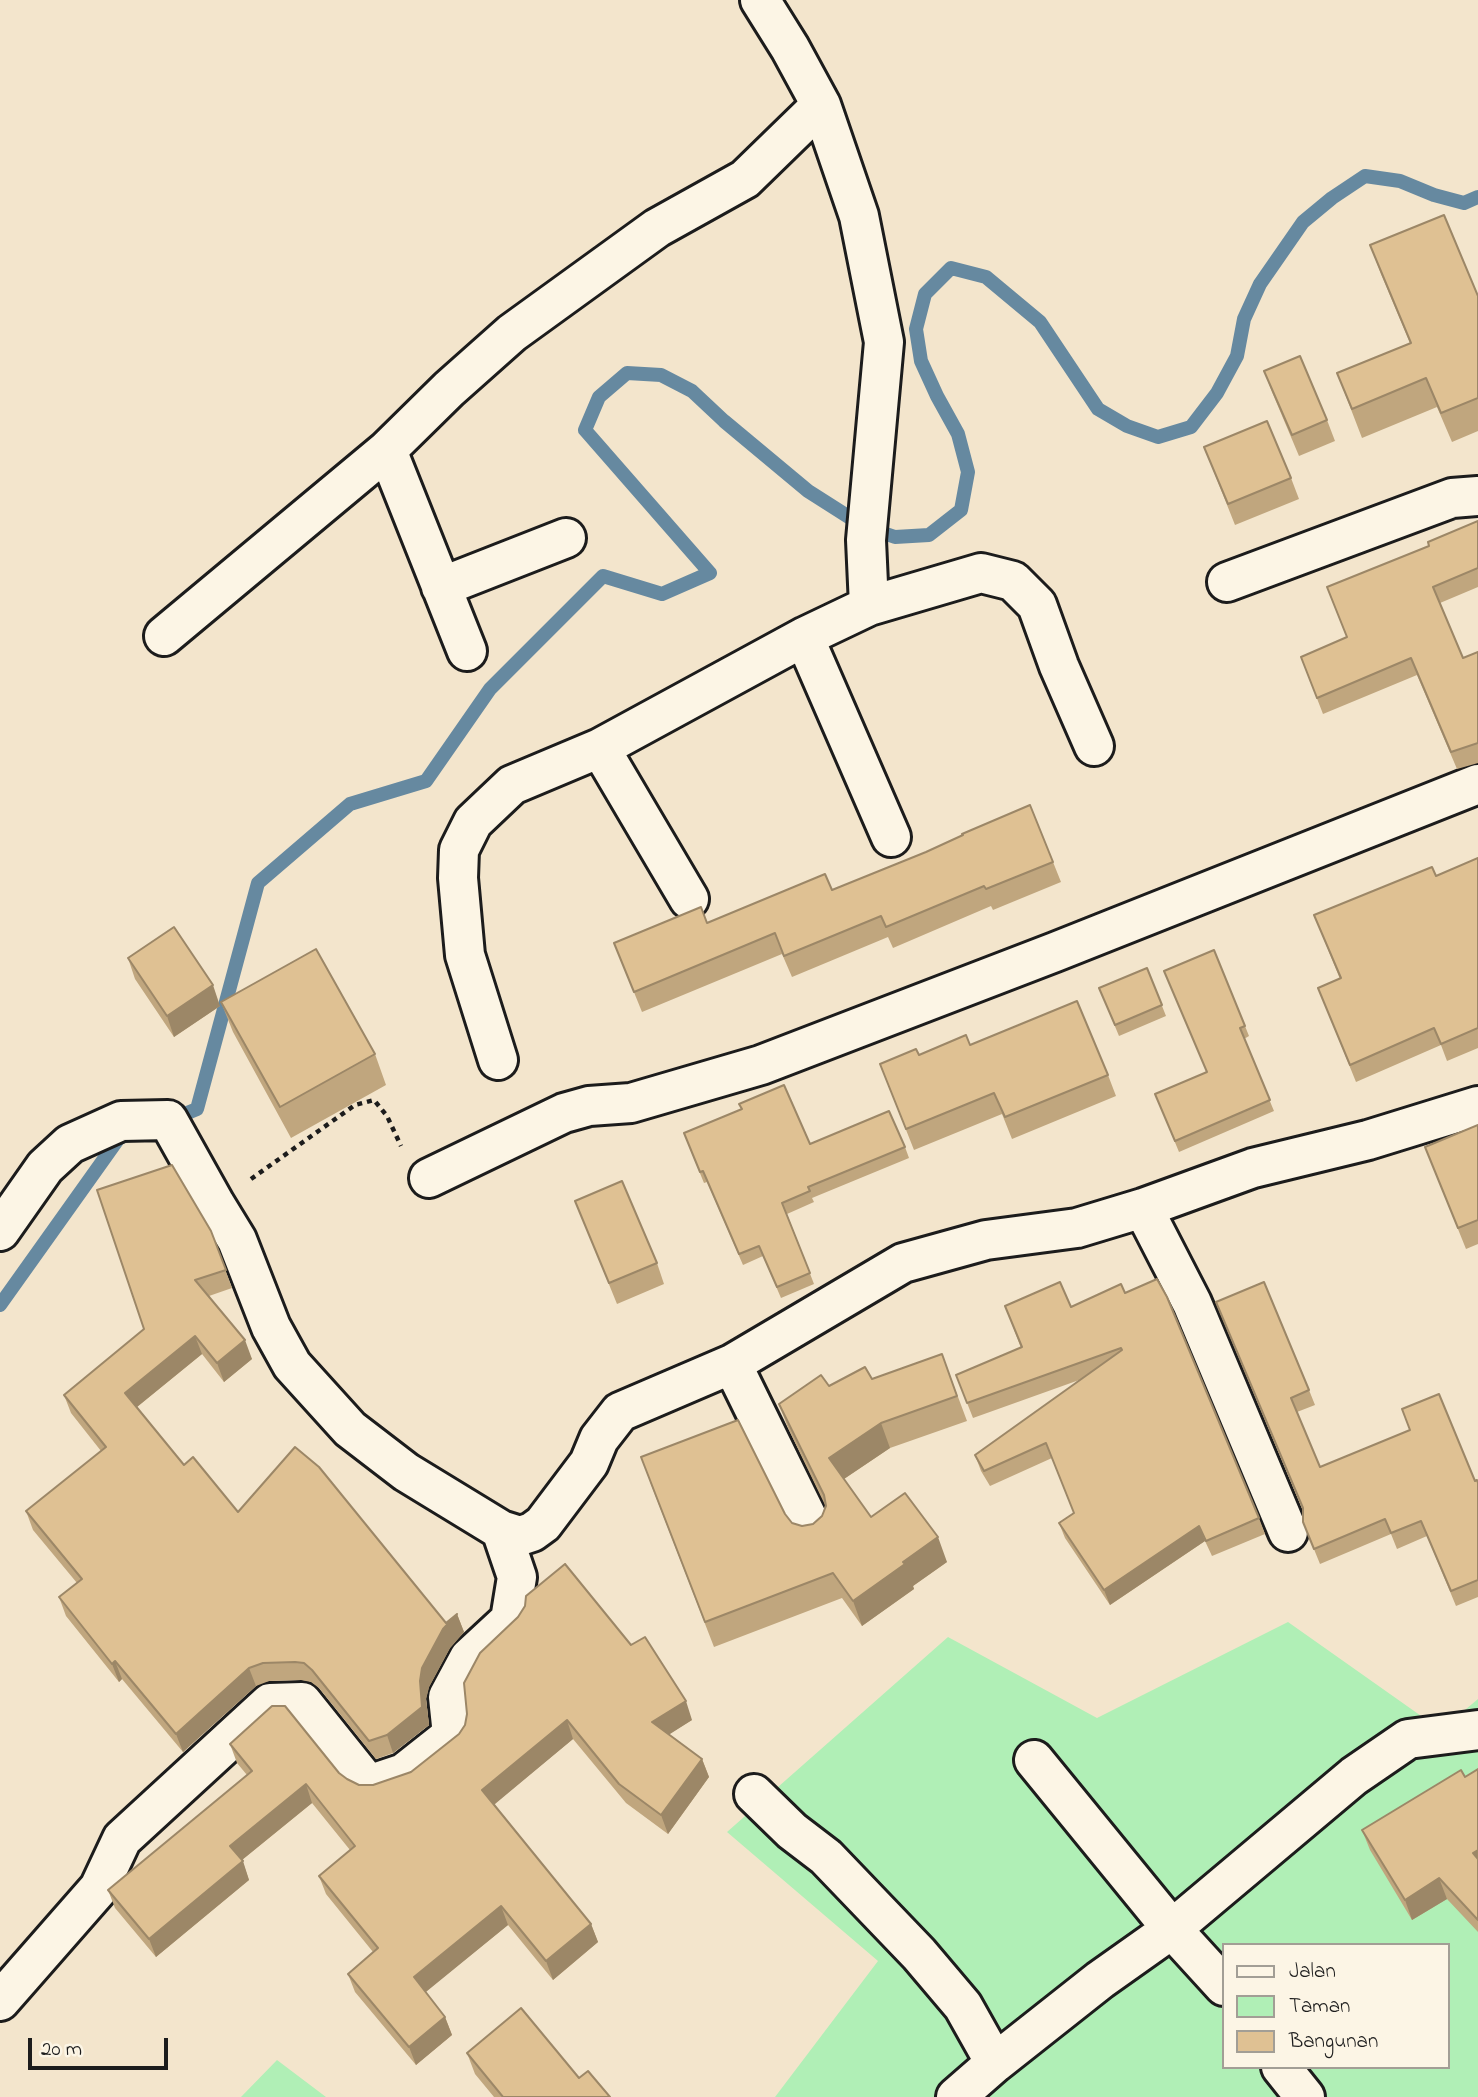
<!DOCTYPE html>
<style>
body{margin:0}
#map{position:relative;width:1478px;height:2097px;overflow:hidden;background:#f3e5cc;font-family:"Indie Flower",sans-serif}
canvas{display:block}
.legend{position:absolute;left:1222px;top:1943px;width:228px;height:126px;box-sizing:border-box;background:#fcf5e5;border:2px solid #a29e95;margin:0;padding:9px 12px;list-style:none;font-size:21px;color:#1c1c1c}
.legend li{display:flex;align-items:center;gap:14px;height:35px}
.legend b{width:35px;border:2px solid #a29e95}
.scale{position:absolute;left:28px;top:2038px;width:140px;height:32px;box-sizing:border-box;border:4px solid #1c1c1c;border-top:0;padding-left:9px;font-size:21px;line-height:24px;white-space:nowrap;color:#1c1c1c;-webkit-text-stroke:5px #fcf5e5;paint-order:stroke}
</style>
<div id="map">
<canvas width="1478" height="2097"></canvas>
<ul class="legend">
<li><b style="height:9px;background:#fcf5e5"></b>Jalan</li>
<li><b style="height:19px;background:#b0efb6"></b>Taman</li>
<li><b style="height:19px;background:#dfc193"></b>Bangunan</li>
</ul>
<div class="scale">20 m</div>
</div>
<script>
const ctx = document.querySelector('canvas').getContext('2d');
ctx.lineJoin = 'round';
function fill(path, color) {
  ctx.fillStyle = color;
  ctx.fill(path, 'evenodd');
}
function shape(rows) {
  const path = new Path2D();
  for (const r of rows) {
    path.moveTo(r[0], r[1]);
    for (let i = 2; i < r.length; i += 2) path.lineTo(r[i], r[i + 1]);
  }
  return path;
}
function strokePath(path, color, width, dash) {
  ctx.strokeStyle = color;
  ctx.lineWidth = width;
  ctx.lineCap = dash ? 'butt' : 'round';
  ctx.setLineDash(dash || []);
  ctx.stroke(path);
}
const green = shape([
 [1288,1622,1441,1730,1478,1699,1478,2097,775,2097,878,1961,727,1832,948,1637,1097,1718],
 [1224,1945,1448,1945,1448,2067,1224,2067],
 [277,2060,326,2097,241,2097]
]);
const stream = shape([
 [170,1120,197,1109,258,883,350,804,426,781,490,689,603,576,662,594,710,573,585,430,599,397,627,373,661,375,692,391,724,421,808,491,863,526,895,537,929,535,961,510,968,472,958,434,937,396,921,361,916,329,925,294,951,268,986,277,1040,322,1098,409,1127,426,1158,437,1191,427,1217,393,1237,356,1244,319,1260,284,1303,222,1332,198,1365,176,1400,181,1434,195,1464,203,1478,197],
 [0,1305,119,1138,127,1135]
]);
const path = shape([
 [251,1179,355,1105,374,1100,387,1116,401,1146]
]);
const minor = shape([
 [387,450,467,651],
 [1227,582,1452,498,1478,496],
 [441,587,566,538],
 [869,606,981,573,1013,581,1037,605,1059,666,1094,746],
 [164,636,387,450,449,389,512,333,657,228,745,179,821,105,790,48,760,0],
 [804,637,891,837],
 [600,748,689,899],
 [498,1060,465,955,458,878,459,850,473,822,512,785,600,748,804,637,869,606,866,540,884,342,859,216,821,105],
 [429,1178,564,1113,589,1106,631,1103,761,1065,1055,952,1478,784],
 [1143,1208,1192,1303,1288,1532],
 [0,1231,45,1167,70,1144,121,1121,168,1120,215,1204,237,1240,271,1327,292,1365,350,1429,406,1472,501,1530,520,1536,532,1532,543,1524,589,1463,599,1439,620,1412,732,1364,903,1263,986,1240,1077,1228,1143,1208,1253,1168,1368,1140,1478,1106],
 [732,1364,813,1529],
 [1034,1760,1172,1929,1224,1986],
 [754,1794,792,1831,826,1857,919,1954,963,2006,995,2063],
 [0,2001,99,1888,122,1839,270,1703,302,1702,363,1778,374,1783,404,1773,452,1735,448,1697,469,1658,510,1620,517,1577,501,1530],
 [1281,2067,1305,2097],
 [956,2097,995,2063,1100,1980,1172,1929,1354,1776,1408,1739,1478,1730]
]);
const wall = shape([
 [1370,245,1478,296,1478,431,1452,442,1437,407,1362,438,1337,373,1410,343,1381,274],
 [1264,371,1327,420,1335,441,1299,456,1272,392],
 [1204,447,1291,478,1299,499,1235,525],
 [1478,521,1478,587,1440,603,1463,658,1478,652,1478,763,1457,769,1417,675,1323,714,1301,657,1347,637,1327,587,1429,546],
 [1478,858,1478,1048,1447,1061,1441,1045,1356,1082,1318,988,1340,979,1314,915,1436,876],
 [1053,862,1061,882,993,910,991,906,893,948,888,937,792,977,782,954,642,1012,614,943,707,923,832,890],
 [128,958,220,1006,174,1037,135,979],
 [1147,968,1166,1016,1119,1036,1099,988],
 [1164,971,1245,1026,1249,1036,1244,1039,1274,1111,1179,1152,1155,1094,1207,1072],
 [221,1002,375,1054,386,1085,291,1138,233,1032],
 [970,1045,1108,1075,1116,1096,1012,1139,1002,1114,914,1150,880,1064],
 [1478,1125,1478,1244,1466,1249,1425,1147],
 [688,1144,810,1144,905,1147,909,1158,812,1198,814,1202,787,1214,814,1284,781,1298,763,1256,743,1265,707,1182,704,1183],
 [575,1201,657,1263,664,1284,617,1304],
 [211,1231,232,1288,209,1296,252,1359,224,1382,202,1354,137,1407,184,1465,238,1512,446,1623,457,1614,464,1632,450,1648,429,1687,426,1699,429,1725,393,1753,376,1759,319,1688,311,1682,301,1680,269,1681,256,1686,183,1752,122,1679,119,1682,66,1616,59,1597,77,1583,33,1530,26,1511,101,1451,71,1413,64,1395,144,1329],
 [1125,1293,1259,1518,1265,1534,1212,1556,1205,1541,1110,1605,1065,1538,1059,1523,1074,1513,1052,1458,990,1486,981,1471,975,1455,1082,1379,973,1418,956,1375,1021,1348,1005,1306,1071,1307],
 [1216,1302,1309,1390,1315,1405,1297,1412,1320,1467,1410,1431,1402,1409,1478,1483,1478,1597,1456,1606,1427,1536,1397,1549,1391,1534,1320,1564,1303,1522,1303,1511],
 [942,1354,967,1421,890,1448,844,1479,871,1517,947,1562,913,1586,914,1589,862,1626,842,1598,714,1647,650,1482,785,1514,792,1523,802,1526,813,1524,822,1516,825,1505,788,1428,779,1404,872,1379],
 [467,1714,692,1720,669,1734,702,1759,709,1777,668,1834,626,1803,573,1739,494,1804,591,1924,598,1942,553,1980,508,1925,425,1992,445,2017,452,2035,416,2065,355,1992,348,1974,373,1952,326,1894,319,1876,350,1850,312,1803,242,1860,249,1880,156,1957,115,1908,108,1890,247,1775,237,1763,230,1744,339,1773,347,1779,359,1785,373,1785,411,1772,459,1734,465,1725],
 [1478,1769,1478,1932,1447,1899,1412,1920,1370,1850,1362,1830,1465,1777],
 [467,2053,579,2078,610,2097,494,2097,475,2074]
]);
const shadedWall = shape([
 [213,985,220,1006,174,1037,167,1016],
 [195,1336,202,1354,132,1411,125,1393],
 [245,1340,252,1359,224,1382,217,1363],
 [881,1423,890,1448,838,1483,829,1458],
 [1199,1526,1205,1541,1110,1605,1104,1590],
 [938,1537,947,1562,913,1586,914,1589,862,1626,853,1601,903,1562],
 [457,1614,464,1632,450,1648,429,1687,426,1699,429,1725,393,1753,387,1735,420,1681,422,1668,443,1629],
 [115,1661,122,1679,119,1682,112,1664],
 [249,1668,256,1686,183,1752,176,1734],
 [686,1701,692,1720,659,1741,652,1722],
 [567,1720,573,1739,489,1809,482,1790],
 [702,1759,709,1777,668,1834,661,1815],
 [306,1784,312,1803,237,1864,230,1846],
 [1478,1850,1478,1867,1473,1853],
 [243,1861,249,1880,156,1957,149,1939],
 [1439,1878,1447,1899,1412,1920,1405,1900],
 [501,1906,508,1925,421,1996,414,1977],
 [591,1924,598,1942,553,1980,546,1961],
 [445,2017,452,2035,416,2065,409,2047]
]);
const building = shape([
 [1444,215,1478,296,1478,398,1441,413,1426,378,1352,409,1337,373,1411,343,1370,245,1444,215],
 [1300,356,1327,420,1292,435,1264,371,1300,356],
 [1267,421,1291,478,1228,504,1204,447,1267,421],
 [1478,521,1478,568,1433,587,1463,658,1478,652,1478,743,1451,752,1411,658,1317,698,1301,657,1347,637,1327,587,1429,546,1428,542,1478,521],
 [1030,805,1053,862,986,889,984,886,886,927,881,916,784,956,775,933,634,992,614,943,701,907,707,923,825,874,832,890,926,852,963,835,962,834,1030,805],
 [1478,858,1478,1028,1441,1044,1434,1028,1350,1065,1318,988,1341,978,1314,915,1432,867,1436,876,1478,858],
 [174,927,213,985,167,1016,128,958,174,927],
 [316,949,375,1054,280,1107,221,1002,316,949],
 [1214,950,1245,1026,1240,1028,1270,1100,1175,1141,1155,1094,1207,1072,1164,971,1214,950],
 [1147,968,1162,1005,1115,1025,1099,988,1147,968],
 [1077,1001,1108,1075,1005,1117,994,1093,906,1129,880,1064,916,1049,919,1055,966,1035,970,1045,1077,1001],
 [784,1085,810,1144,889,1111,905,1147,808,1187,810,1191,782,1203,810,1273,777,1287,759,1246,739,1254,703,1171,700,1172,684,1133,742,1109,739,1104,784,1085],
 [1478,1125,1478,1220,1458,1228,1425,1147,1478,1125],
 [172,1165,211,1231,226,1270,195,1280,245,1340,217,1363,195,1336,125,1393,184,1465,193,1457,238,1512,295,1447,319,1467,446,1623,457,1614,443,1629,422,1668,420,1681,422,1707,387,1735,369,1741,312,1670,304,1663,295,1662,263,1663,249,1668,176,1734,115,1661,112,1664,59,1597,82,1579,26,1511,106,1447,64,1395,144,1329,97,1190,172,1165],
 [622,1181,657,1263,609,1283,575,1201,622,1181],
 [1157,1279,1167,1297,1259,1518,1206,1541,1199,1526,1104,1590,1059,1523,1074,1513,1046,1443,984,1471,975,1455,1122,1350,1121,1348,967,1403,956,1375,1022,1347,1005,1306,1060,1282,1071,1307,1121,1284,1125,1293,1157,1279],
 [1264,1282,1309,1390,1291,1398,1320,1467,1410,1430,1402,1409,1439,1394,1475,1481,1477,1480,1478,1483,1478,1580,1451,1591,1421,1521,1391,1533,1385,1519,1314,1549,1303,1522,1303,1508,1216,1302,1264,1282],
 [942,1354,957,1396,881,1423,829,1458,871,1517,905,1493,938,1537,903,1562,905,1564,853,1601,833,1573,705,1622,641,1457,738,1420,785,1514,792,1523,802,1526,813,1524,822,1516,826,1506,824,1495,779,1404,821,1375,829,1386,865,1367,872,1379,942,1354],
 [565,1564,631,1645,645,1637,686,1701,652,1722,702,1759,661,1815,619,1784,567,1720,482,1790,591,1924,546,1961,501,1906,414,1977,445,2017,409,2047,348,1974,378,1948,319,1876,355,1846,306,1784,230,1846,243,1861,149,1939,108,1890,252,1771,230,1744,272,1706,285,1706,339,1773,347,1779,359,1785,373,1785,411,1772,459,1734,465,1725,467,1714,464,1683,480,1653,518,1617,525,1606,526,1596,565,1564],
 [1478,1769,1478,1850,1473,1853,1478,1859,1478,1920,1439,1878,1405,1900,1362,1830,1461,1770,1465,1777,1478,1769],
 [521,2008,579,2078,588,2071,610,2097,503,2097,467,2053,521,2008]
]);
fill(green, '#b0efb6');
strokePath(stream, '#6689a0', 14);
strokePath(minor, '#1c1c1c', 44);
strokePath(path, '#1c1c1c', 4.5, [5, 5]);
strokePath(minor, '#fcf5e5', 38);
fill(wall, '#c0a67e');
fill(shadedWall, '#9c8767');
fill(building, '#dfc193');
strokePath(building, '#9c8767', 2);
</script>
